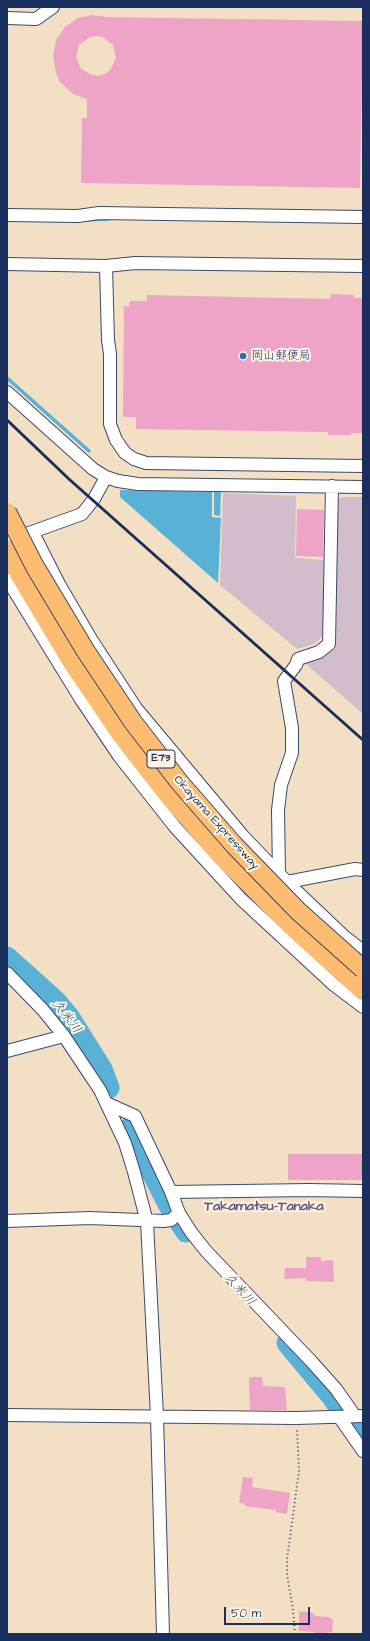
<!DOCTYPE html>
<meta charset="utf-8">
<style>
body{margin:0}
#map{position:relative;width:370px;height:1641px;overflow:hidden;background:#f3dfc3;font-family:"Architects Daughter",sans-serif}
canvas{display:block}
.frame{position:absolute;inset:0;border:8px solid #1b2f5e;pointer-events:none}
.scale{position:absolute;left:224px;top:1607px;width:86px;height:18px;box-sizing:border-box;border:2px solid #1b2f5e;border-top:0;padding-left:5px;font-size:12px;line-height:14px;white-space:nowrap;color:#1b2f5e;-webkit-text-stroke:3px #fcf5e5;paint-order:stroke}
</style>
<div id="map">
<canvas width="370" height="1641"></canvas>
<div class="frame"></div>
<div class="scale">50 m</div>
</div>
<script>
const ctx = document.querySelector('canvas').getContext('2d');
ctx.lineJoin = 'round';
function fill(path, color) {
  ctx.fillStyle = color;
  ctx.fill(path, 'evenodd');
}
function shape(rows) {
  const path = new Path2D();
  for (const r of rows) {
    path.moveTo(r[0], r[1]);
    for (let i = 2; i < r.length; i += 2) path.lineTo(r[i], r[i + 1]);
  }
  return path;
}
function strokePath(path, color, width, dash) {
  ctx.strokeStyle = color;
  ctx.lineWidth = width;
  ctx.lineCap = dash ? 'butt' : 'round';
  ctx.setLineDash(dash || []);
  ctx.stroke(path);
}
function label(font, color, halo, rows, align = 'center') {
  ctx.font = font + ' "Architects Daughter","Klee One",sans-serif';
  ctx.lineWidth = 4;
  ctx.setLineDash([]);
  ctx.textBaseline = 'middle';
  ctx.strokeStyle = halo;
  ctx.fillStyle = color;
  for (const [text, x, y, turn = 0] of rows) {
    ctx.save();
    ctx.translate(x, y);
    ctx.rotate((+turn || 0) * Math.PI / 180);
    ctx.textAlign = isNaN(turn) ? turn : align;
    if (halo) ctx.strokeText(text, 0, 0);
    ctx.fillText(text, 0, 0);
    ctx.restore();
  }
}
const industrial = shape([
 [223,493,296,496,295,558,324,560,323,633,320,639,314,644,297,649,220,585],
 [343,497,363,497,363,714,305,663,333,651,336,647,338,502,340,498]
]);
const water = shape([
 [120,490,212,492,212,517,221,518,218,583,120,497],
 [214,492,221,492,220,516,214,515]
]);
const stream = shape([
 [86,220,108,219],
 [7,378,89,451]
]);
const river = shape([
 [7,957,56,1001,70,1018,102,1069,109,1088],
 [129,1128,168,1204,186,1232],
 [287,1343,332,1397,358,1435]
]);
const building = shape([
 [92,15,107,17,363,21,360,188,81,183,82,118,87,118,87,99,73,94,60,82,56,73,53,56,56,40,65,27,78,18],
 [96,36,103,37,113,45,116,58,110,70,105,74,99,76,92,75,81,69,76,57,79,45,90,37],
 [331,294,354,295,354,298,363,298,363,433,351,433,351,435,328,435,328,432,136,429,136,417,123,417,124,306,129,307,130,301,147,301,147,295,330,299],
 [297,509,324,510,323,557,296,556],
 [288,1154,362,1154,363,1180,288,1180],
 [306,1257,321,1257,321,1261,333,1260,334,1282,306,1281,306,1278,284,1279,285,1268,306,1268],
 [252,1377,262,1377,263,1386,285,1387,287,1410,250,1410,249,1378],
 [243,1477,253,1478,252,1487,290,1493,287,1514,275,1512,276,1510,245,1506,245,1504,239,1503],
 [299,1611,314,1613,314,1616,329,1617,330,1618,333,1619,332,1632,315,1634,315,1632,299,1631]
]);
const path = shape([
 [295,1634,293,1609,287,1575,287,1559,299,1471,297,1429]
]);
const minor = shape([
 [7,18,36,19,53,7],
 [7,215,78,216,99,213,363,217],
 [7,264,106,266,135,263,363,266],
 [106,266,108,340,110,354,110,424,116,440,125,453,134,459,146,463,363,466],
 [7,392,93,469,106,477,118,481,138,484,363,487],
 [33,533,59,584,91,639,136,708,243,836,287,882,345,937,363,951],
 [7,541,82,514,94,499,106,477],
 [7,579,82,701,119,756,175,827,241,899,334,985,363,1007],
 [279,874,278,810,281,785,292,753,292,728,284,681,296,665,298,659,319,652,329,644,332,486],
 [287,882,355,869,363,870],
 [7,973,43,1010,64,1036,100,1090,125,1143,134,1172,147,1222,157,1416,163,1634],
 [7,1051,64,1036],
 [106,1103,135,1116,171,1192,309,1190,363,1191],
 [171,1192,179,1213,191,1232,206,1251,311,1361,336,1389,355,1416],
 [7,1221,90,1218,164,1221,171,1220,179,1213],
 [7,1415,296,1418,363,1416],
 [340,1418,363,1451]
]);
const highway = shape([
 [7,549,19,574,71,661,119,732,167,794,222,857,288,923,363,991]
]);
const rail = shape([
 [7,420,70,480,363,740]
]);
const highwayBridge = shape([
 [7,512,34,565,85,650,133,722,180,783,234,845,298,911,363,969]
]);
const markers = [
 [243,356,4,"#1f6fb2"]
];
const shields = [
 [161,759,28]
];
const shieldNames = [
 ["E73",161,759]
];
const poiNames = [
 ["岡山郵便局",251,356]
];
const streetNames = [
 ["Okayama Expressway",216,823,48]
];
const waterNames = [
 ["久米川",66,1017,52],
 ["久米川",239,1290,48]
];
const quarterNames = [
 ["Takamatsu-Tanaka",264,1207]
];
fill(industrial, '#d1bdcc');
fill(water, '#59b1d6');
strokePath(stream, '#59b1d6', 3.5);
strokePath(river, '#59b1d6', 21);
fill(building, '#eda4c6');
strokePath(minor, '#3b496d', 14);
strokePath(highway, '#3b496d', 20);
strokePath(path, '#3b496d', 2, [1, 3]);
strokePath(minor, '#fff', 12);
strokePath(highway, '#febc70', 18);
strokePath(rail, '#1b2f5e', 3);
strokePath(highwayBridge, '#3b496d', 20, []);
strokePath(highwayBridge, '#febc70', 18);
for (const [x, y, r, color] of markers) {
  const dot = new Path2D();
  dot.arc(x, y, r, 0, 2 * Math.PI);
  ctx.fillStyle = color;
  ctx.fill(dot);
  strokePath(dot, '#fcf5e5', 1.5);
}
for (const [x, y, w] of shields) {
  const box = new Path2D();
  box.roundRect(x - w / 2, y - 9, w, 18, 3);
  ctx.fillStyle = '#fcf5e5';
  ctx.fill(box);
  strokePath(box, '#1b2f5e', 1);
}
label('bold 11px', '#1b2f5e', null, shieldNames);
label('12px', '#1b2f5e', '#fcf5e5', poiNames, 'left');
label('12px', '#1b2f5e', '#fcf5e5', streetNames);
label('italic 13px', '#2e5682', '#fcf5e5', waterNames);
label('bold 14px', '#645882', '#fcf5e5', quarterNames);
</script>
